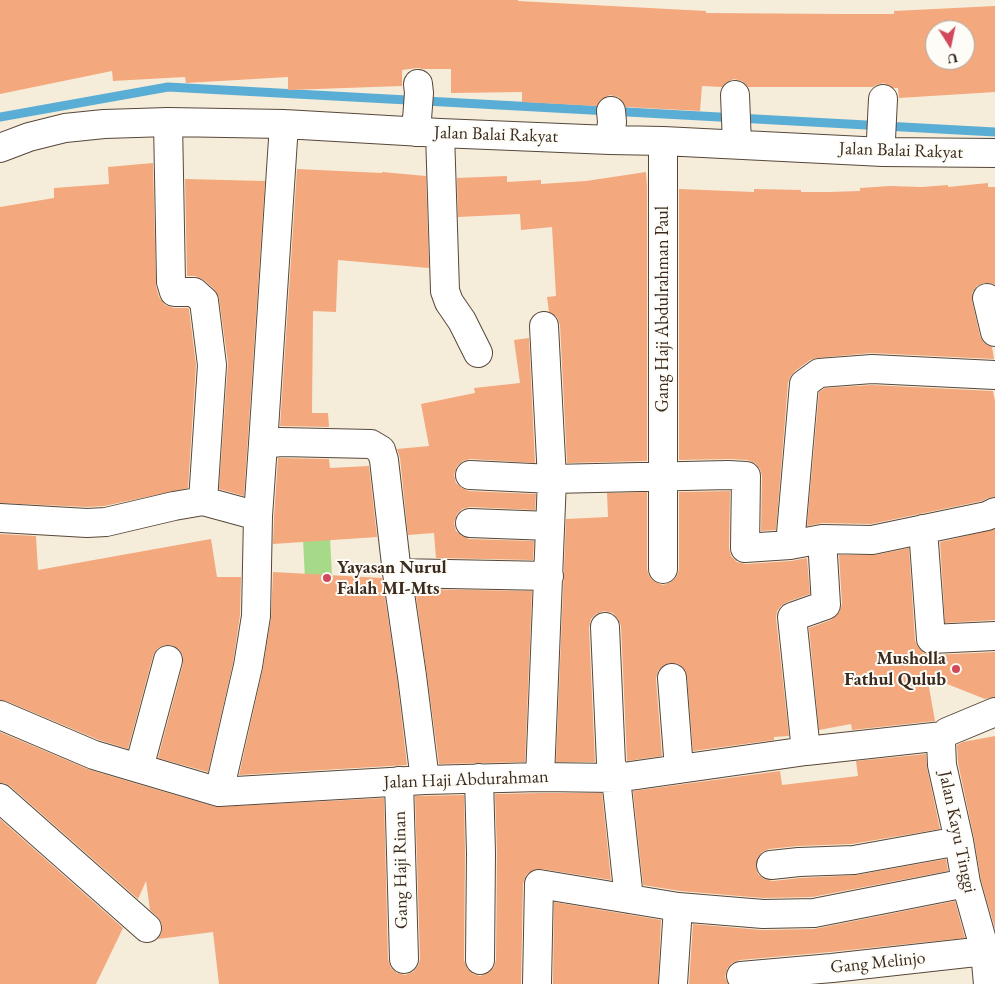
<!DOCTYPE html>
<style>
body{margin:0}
#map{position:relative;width:995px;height:984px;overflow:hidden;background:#f5edd9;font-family:"EB Garamond",serif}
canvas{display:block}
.north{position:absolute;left:925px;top:20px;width:50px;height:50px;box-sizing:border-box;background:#fdfcf7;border:1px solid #afa8a0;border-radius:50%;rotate:170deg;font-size:14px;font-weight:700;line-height:20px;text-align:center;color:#3b2a1e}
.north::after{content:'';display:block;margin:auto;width:18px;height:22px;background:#d1495b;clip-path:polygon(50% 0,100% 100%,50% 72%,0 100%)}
</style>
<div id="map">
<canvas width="995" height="984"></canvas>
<div class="north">U</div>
</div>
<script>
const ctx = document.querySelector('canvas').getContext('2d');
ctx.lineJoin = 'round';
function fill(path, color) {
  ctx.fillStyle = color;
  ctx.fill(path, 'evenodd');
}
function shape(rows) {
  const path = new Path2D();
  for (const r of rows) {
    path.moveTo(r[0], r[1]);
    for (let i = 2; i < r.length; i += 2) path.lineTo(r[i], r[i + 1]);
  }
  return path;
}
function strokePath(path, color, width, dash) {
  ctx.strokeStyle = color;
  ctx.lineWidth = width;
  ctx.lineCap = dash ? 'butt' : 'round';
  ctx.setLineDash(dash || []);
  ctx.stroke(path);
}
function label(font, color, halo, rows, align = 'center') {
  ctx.font = font + ' "EB Garamond",serif';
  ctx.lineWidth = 4;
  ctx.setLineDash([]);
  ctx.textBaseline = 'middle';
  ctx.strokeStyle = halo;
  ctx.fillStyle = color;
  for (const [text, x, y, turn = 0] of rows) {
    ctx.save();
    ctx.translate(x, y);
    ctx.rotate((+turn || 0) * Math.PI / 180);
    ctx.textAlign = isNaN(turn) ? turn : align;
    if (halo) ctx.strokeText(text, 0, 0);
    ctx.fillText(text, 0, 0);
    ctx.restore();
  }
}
const green = shape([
 [329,517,334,617,307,619,302,519]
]);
const stream = shape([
 [0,117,168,87,995,132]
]);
const building = shape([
 [0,0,518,0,518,1,555,3,706,11,706,13,840,14,894,14,894,11,995,6,995,92,899,98,898,88,893,88,884,83,876,85,873,87,748,87,742,81,734,79,727,82,722,87,702,86,700,111,626,107,623,102,618,97,610,95,602,99,597,106,522,102,522,92,451,93,451,69,423,69,417,68,402,70,402,86,288,90,288,77,186,83,185,77,113,81,112,71,0,94],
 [935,30,965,30,965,60,935,60],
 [153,163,156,286,159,297,165,305,174,308,188,308,189,309,196,365,188,488,104,506,87,507,0,503,0,207,54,198,54,188,109,184,108,167],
 [297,169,382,173,382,172,426,176,429,268,338,260,336,312,313,311,312,413,328,413,329,427,280,426],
 [646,172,647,186,647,461,567,463,560,325,557,317,549,312,547,297,556,296,552,227,521,230,520,214,458,217,457,178,507,176,507,182,541,180,541,184,586,181],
 [185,179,265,181,244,496,219,489,228,363,219,298,214,289,204,280,195,276,187,276],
 [988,183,988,187,995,187,995,285,991,283,984,283,977,286,972,293,972,301,980,336,984,343,992,347,994,359,871,353,817,358,810,360,795,371,790,377,788,383,776,530,761,531,762,476,760,469,755,463,747,460,729,459,679,460,679,189,754,192,754,189,801,190,801,192,828,192,860,191,860,188,890,186,922,187,948,185,948,187],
 [529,338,535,463,470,459,463,461,457,466,454,475,456,483,462,488,469,491,536,494,535,510,470,507,462,509,457,514,454,523,456,531,462,536,469,539,534,541,533,560,436,558,434,533,408,535,400,458,397,449,429,446,421,404,475,393,474,388,520,383,514,340],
 [872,385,993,391,995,401,995,497,988,498,982,501,871,524,822,523,807,526,819,392,825,388],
 [278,458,329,459,330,468,369,466,377,537,273,544,274,517],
 [730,491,729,548,731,556,737,562,746,564,791,561,807,558,810,594,787,602,781,606,777,611,776,618,789,736,774,737,774,740,693,751,687,676,685,670,679,664,670,663,664,665,658,671,656,679,662,756,627,761,621,626,618,619,613,613,604,611,596,614,591,619,589,628,595,762,556,762,566,519,608,517,607,493,647,492,647,569,649,576,655,582,663,585,671,582,677,576,679,569,679,492],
 [995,529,995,620,945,623,940,542],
 [0,534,36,536,38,570,211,539,217,577,241,577,240,615,233,663,208,772,158,758,183,664,183,656,179,649,172,645,164,645,157,649,153,656,128,749,99,740,6,701,0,700],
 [909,548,915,640,918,647,924,653,932,655,995,652,995,697,985,699,927,676,935,721,852,730,851,724,819,730,809,628,831,620,839,613,842,604,839,555,875,555],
 [273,572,382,578,397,678,407,765,239,775,263,668,271,618],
 [415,589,532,591,525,762,439,764,427,674],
 [0,732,90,770,216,807,384,798,388,959,391,968,397,973,405,975,413,972,418,966,420,959,415,796,464,795,465,853,464,960,467,968,473,974,480,976,488,973,494,967,496,960,497,853,495,794,540,793,602,793,611,880,542,869,533,870,526,875,523,884,521,984,219,984,213,932,158,939,162,932,162,924,158,917,150,910,146,881,138,899,10,786,4,783,0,783],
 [995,736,995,929,981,880,974,838,958,763,957,745,963,742],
 [926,754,927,768,940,829,852,844,798,846,769,849,762,852,757,858,756,867,758,874,764,879,773,881,800,878,857,875,946,859,948,871,812,897,763,898,680,891,643,885,633,791,780,771,782,785,858,776,856,761],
 [0,819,123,928,96,984,0,984],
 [955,901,965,938,830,952,740,960,732,963,727,969,725,977,728,984,689,984,693,924,762,930,814,929],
 [554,902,661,920,658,984,553,984]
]);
const minor = shape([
 [735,95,737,144],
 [168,122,171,282,174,292,194,292,204,301,212,365,203,501],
 [416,132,419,93,418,84],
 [440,133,445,291,449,302,462,321,478,353],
 [610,140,612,122,611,111],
 [0,148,29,137,65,128,104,124,168,122,284,124,440,133,610,140,663,141,883,152,995,153],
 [883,152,881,139,883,99],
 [987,298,995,332],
 [263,444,284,124],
 [470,475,552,479,728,475,746,476,745,548,790,545,822,539,872,540,987,516,995,512],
 [0,518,87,523,106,522,174,506,203,501,258,516],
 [470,523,550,526],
 [923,529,931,639,995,636],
 [790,545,804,384,819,373,872,369,995,375],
 [663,569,663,141],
 [397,573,549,576],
 [605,627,611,763,616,778,629,899],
 [672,678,679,769],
 [0,715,94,755,219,792,425,780,540,777,616,778,806,751,943,736],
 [806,751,792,617,826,605,822,539],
 [139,768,168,660],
 [540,777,552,479,544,326],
 [479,778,481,853,480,960],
 [399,781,404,959],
 [219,792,248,666,256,616,258,516,263,444,281,442,371,444,381,450,384,460,397,573,412,676,425,780],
 [0,798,147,928],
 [771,865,799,862,854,860,959,841],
 [741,976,832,968,985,951],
 [537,984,539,884,678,907,763,914,814,913,966,883],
 [673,984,678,907],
 [988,984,985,951,966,883,959,841,942,765,941,742,943,736,947,732,995,712]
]);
const markers = [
 [327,578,5,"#d1495b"],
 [956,669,5,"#d1495b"]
];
const streetNames = [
 ["Jalan Balai Rakyat",496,135,2],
 ["Jalan Balai Rakyat",901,151,2],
 ["Gang Haji Abdulrahman Paul",663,309,-90],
 ["Jalan Haji Abdurahman",466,780,-2],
 ["Jalan Kayu Tinggi",957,832,78],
 ["Gang Haji Rinan",401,870,-91],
 ["Gang Melinjo",878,963,-6]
];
const poiNames = [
 ["Yayasan Nurul",337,568],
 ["Falah MI-Mts",337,589],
 ["Musholla",946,659,"right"],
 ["Fathul Qulub",946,680,"right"]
];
fill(green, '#a6d988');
strokePath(stream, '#5aadd5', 9);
fill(building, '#f4a87e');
strokePath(minor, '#57473a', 30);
strokePath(minor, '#fff', 28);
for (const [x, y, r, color] of markers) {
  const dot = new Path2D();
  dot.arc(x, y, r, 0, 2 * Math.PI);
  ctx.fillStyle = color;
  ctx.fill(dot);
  strokePath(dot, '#fdfcf7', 2);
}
label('18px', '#3b2a1e', '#fdfcf7', streetNames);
label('bold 18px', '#3b2a1e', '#fdfcf7', poiNames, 'left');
</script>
